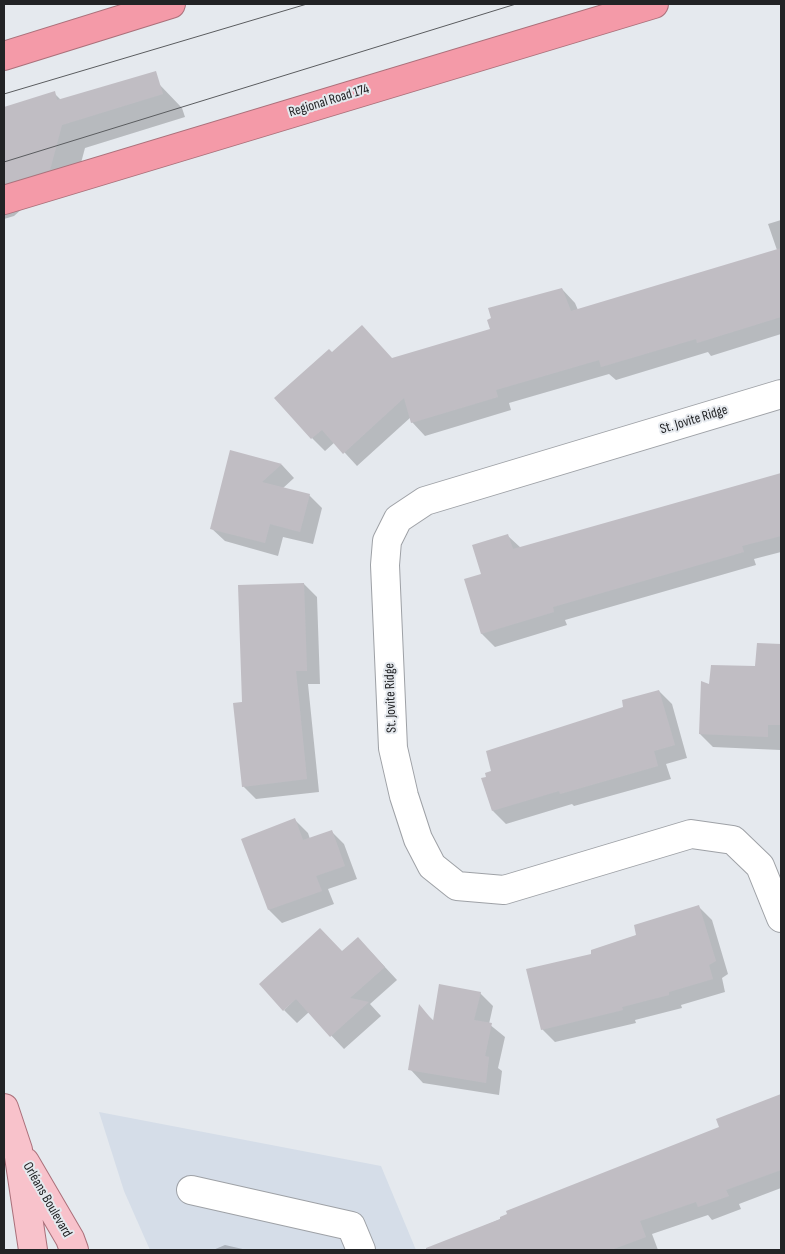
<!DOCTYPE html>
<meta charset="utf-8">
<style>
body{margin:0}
#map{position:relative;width:785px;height:1254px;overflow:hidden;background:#e5e9ee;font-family:"Sofia Sans Condensed",sans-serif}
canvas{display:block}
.frame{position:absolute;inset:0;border:5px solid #222325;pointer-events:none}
</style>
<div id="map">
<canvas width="785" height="1254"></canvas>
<div class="frame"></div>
</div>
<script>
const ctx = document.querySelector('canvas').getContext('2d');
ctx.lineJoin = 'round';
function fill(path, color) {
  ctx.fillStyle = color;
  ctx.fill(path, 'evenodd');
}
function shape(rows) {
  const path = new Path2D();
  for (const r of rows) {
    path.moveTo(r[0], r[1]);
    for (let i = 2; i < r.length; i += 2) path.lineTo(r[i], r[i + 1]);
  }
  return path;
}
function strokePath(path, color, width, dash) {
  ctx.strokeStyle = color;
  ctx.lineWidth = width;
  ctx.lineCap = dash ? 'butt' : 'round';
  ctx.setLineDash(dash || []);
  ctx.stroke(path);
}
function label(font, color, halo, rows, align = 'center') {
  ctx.font = font + ' "Sofia Sans Condensed",sans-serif';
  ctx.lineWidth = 4;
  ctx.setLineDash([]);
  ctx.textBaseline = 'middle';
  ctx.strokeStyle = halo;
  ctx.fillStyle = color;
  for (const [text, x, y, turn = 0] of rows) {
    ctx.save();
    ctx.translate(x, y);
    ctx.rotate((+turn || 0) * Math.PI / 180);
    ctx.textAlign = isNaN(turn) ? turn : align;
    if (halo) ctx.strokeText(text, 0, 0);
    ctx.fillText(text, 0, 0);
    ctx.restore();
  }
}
const built = shape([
 [99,1112,381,1166,416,1250,150,1250,124,1191]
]);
const shadow = shape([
 [159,84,182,108,185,117,85,148,73,193,23,208,14,216,4,219,4,108,54,93,61,100],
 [781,220,781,334,711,356,708,352,616,380,609,374,509,403,511,410,425,436,412,422,411,417,357,466,335,442,325,451,312,438,332,354,393,359,491,330,562,289,575,303,578,310,777,250,768,224],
 [231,452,282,465,294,478,282,489,309,495,322,508,313,544,283,537,278,556,225,541,211,528],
 [781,474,781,552,754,559,756,565,565,620,567,625,495,647,482,634,465,580,482,575,508,536,521,548],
 [304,584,317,597,320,684,308,684,319,792,256,799,243,786,244,703],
 [771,668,781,679,780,750,713,747,700,734,710,686],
 [659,691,672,704,687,758,666,764,671,779,574,806,572,804,506,824,493,811,487,777,492,771],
 [295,820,308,833,310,839,331,831,344,844,357,879,328,889,334,904,282,923,269,910,243,840],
 [699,907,712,920,728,974,722,978,725,992,681,1005,682,1008,635,1020,636,1023,555,1042,542,1029,593,955],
 [371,952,397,980,370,1004,381,1016,344,1049,309,1012,297,1023,284,1010,342,953],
 [480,993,493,1006,489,1024,505,1037,498,1068,502,1071,499,1095,423,1083,410,1069,419,1007,435,1022],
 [776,1098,781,1103,781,1188,739,1204,741,1209,712,1220,708,1215,652,1234,658,1250,440,1250,438,1245,720,1128],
 [225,1245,247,1250,213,1250]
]);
const building = shape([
 [156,71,163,94,62,125,50,170,4,184,4,107,55,91,57,100],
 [781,248,781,317,697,343,696,339,601,367,599,360,496,390,498,397,411,423,404,398,343,454,322,430,311,439,274,398,329,349,332,352,362,325,392,358,490,329,487,320,491,318,488,308,562,288,571,311],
 [230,450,282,464,262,482,310,494,300,532,270,524,265,543,210,529],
 [781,473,781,536,742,546,744,552,553,607,554,612,481,634,464,579,481,574,472,545,508,534,513,549],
 [304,583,307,671,296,671,307,779,242,787,233,703,242,702,238,585],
 [757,643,781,644,781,725,768,725,768,737,699,734,701,681,709,684,711,665,755,666],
 [659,690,675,745,654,751,658,766,560,794,559,791,492,811,481,778,486,777,485,773,491,771,486,751,623,707,622,700],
 [295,818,303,840,332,830,345,866,316,876,322,891,268,910,241,839],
 [699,905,716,961,709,965,713,979,669,992,669,995,622,1007,623,1010,541,1030,526,969,591,954,591,950,636,935,634,925],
 [320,928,342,951,358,937,385,967,350,998,369,1002,330,1037,296,999,283,1011,259,984],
 [439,984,481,992,474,1020,492,1023,485,1056,489,1057,486,1083,408,1070,419,1004,433,1021],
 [781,1094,781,1170,726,1190,729,1196,698,1207,696,1202,640,1221,646,1237,611,1250,426,1250,426,1248,500,1219,500,1217,507,1214,506,1211,719,1127,716,1119]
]);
const minor = shape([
 [781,394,425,501,398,519,387,541,385,565,393,748,404,796,418,839,432,866,457,886,504,890,691,834,733,840,760,866,781,918],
 [191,1190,351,1226,361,1250]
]);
const major = shape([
 [4,1108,18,1150,33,1250],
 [25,1162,70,1239,74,1250]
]);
const highway = shape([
 [4,56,171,4],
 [4,200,654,4]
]);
const tram = shape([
 [4,94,307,4],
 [4,162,516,4]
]);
const streetNames = [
 ["Regional Road 174",329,101,-17],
 ["St. Jovite Ridge",694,420,-17],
 ["St. Jovite Ridge",391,698,-92],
 ["Orléans Boulevard",47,1200,60]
];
fill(built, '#d5dde8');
fill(shadow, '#0003');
fill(building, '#c0bdc3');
strokePath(minor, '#9ea1a6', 30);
strokePath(major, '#aa707a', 30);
strokePath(highway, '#aa707a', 30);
strokePath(minor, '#fff', 28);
strokePath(major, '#f8c2cb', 28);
strokePath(highway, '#f49aa8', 28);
strokePath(tram, '#5a5c5f', 1);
label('14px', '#222325', '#e5e9ee', streetNames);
</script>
